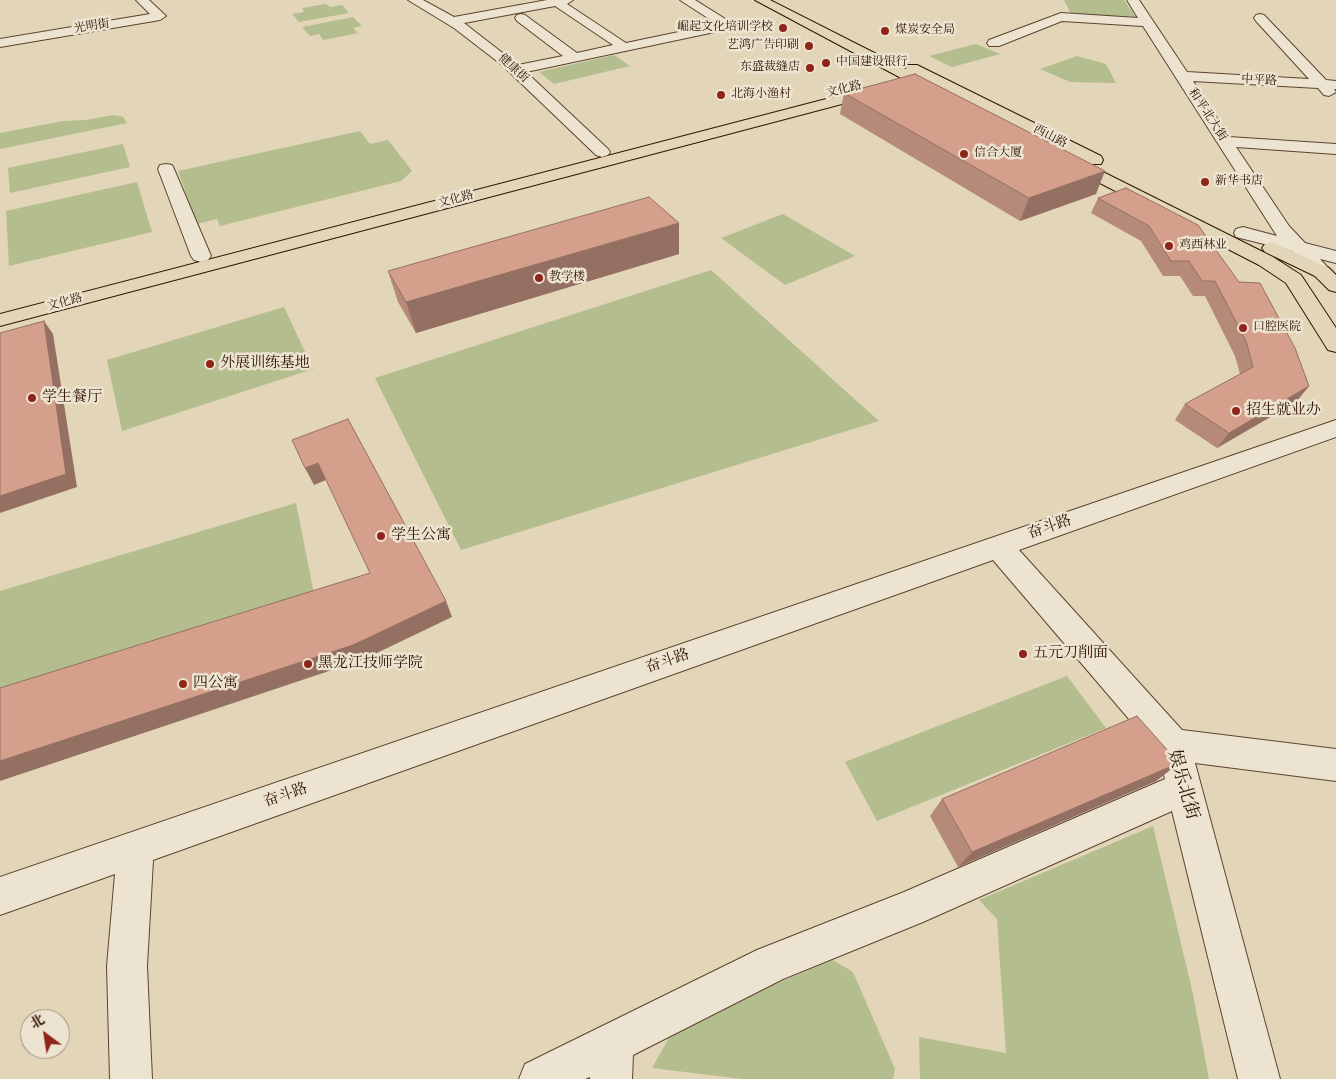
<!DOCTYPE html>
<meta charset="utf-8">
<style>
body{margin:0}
#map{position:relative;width:1336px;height:1079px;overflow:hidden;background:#e2d5b8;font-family:"IM FELL English","Noto Serif SC",serif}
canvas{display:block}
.north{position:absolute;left:20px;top:1009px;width:50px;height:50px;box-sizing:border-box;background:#ece4d1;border:1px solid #a1907d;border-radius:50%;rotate:329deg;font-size:14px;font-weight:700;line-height:20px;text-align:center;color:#301300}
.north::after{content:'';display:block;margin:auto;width:18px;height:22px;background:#8f2418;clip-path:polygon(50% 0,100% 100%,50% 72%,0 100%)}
</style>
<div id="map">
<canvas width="1336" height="1079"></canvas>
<div class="north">北</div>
</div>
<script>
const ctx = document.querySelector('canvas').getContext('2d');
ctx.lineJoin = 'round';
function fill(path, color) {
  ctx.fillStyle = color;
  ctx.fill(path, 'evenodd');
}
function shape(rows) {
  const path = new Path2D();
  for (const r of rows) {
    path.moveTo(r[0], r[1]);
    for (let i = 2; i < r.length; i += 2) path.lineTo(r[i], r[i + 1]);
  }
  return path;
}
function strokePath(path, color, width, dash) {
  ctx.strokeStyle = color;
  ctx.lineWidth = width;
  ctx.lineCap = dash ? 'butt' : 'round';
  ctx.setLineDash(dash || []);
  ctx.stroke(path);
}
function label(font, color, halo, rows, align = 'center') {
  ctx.font = font + ' "IM FELL English","Noto Serif SC",serif';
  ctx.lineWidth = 5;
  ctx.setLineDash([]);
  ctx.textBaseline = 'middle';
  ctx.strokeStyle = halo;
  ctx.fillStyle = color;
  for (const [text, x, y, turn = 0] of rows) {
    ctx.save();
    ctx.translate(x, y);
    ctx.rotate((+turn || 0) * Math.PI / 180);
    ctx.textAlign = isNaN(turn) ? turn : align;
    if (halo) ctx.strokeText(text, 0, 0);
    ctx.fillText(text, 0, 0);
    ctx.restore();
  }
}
const green = shape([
 [1064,0,1124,0,1136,17,1071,14],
 [326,4,330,7,342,5,349,13,299,22,292,14,304,12,302,8],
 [353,17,362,26,353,28,358,33,323,40,319,34,310,36,302,27],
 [976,44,1000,54,952,67,929,56],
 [614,55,630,66,554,84,539,72],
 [1077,56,1106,64,1116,83,1070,82,1040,69],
 [114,115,123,117,127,123,0,149,0,133,63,121,86,120],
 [360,131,370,144,388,140,412,171,401,181,220,226,217,219,197,224,178,171],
 [123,144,130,167,10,193,8,168],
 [137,182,152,232,9,266,6,211],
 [783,214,855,256,785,285,721,238],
 [711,270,879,421,461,550,375,378],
 [284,307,313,369,122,431,107,360],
 [296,503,314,594,0,697,0,591],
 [1067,676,1106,728,877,821,845,762],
 [1153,826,1193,994,1209,1079,920,1079,919,1037,1006,1053,997,919,979,900],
 [833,960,853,972,895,1069,893,1079,742,1079,652,1068,676,1025]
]);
const minor = shape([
 [136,0,149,0,166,16,160,20,0,47,0,39,150,14,136,0],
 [408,0,423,0,454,17,547,0,573,0,567,4,626,43,717,24,680,0,695,0,735,25,729,29,526,72,608,149,610,152,608,155,602,157,596,155,502,65,454,28,408,0],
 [555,6,613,45,577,53,525,15,521,14,517,15,515,18,517,21,563,56,518,65,464,23,555,6],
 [1127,0,1139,0,1187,72,1309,79,1256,21,1254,18,1256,15,1260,14,1264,15,1326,80,1336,81,1336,89,1334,89,1336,92,1329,96,1324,95,1318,88,1193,81,1229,137,1336,144,1336,154,1236,147,1289,226,1305,243,1336,251,1336,263,1320,259,1332,272,1329,276,1322,278,1315,276,1292,251,1236,237,1234,233,1236,229,1243,227,1277,236,1143,26,1062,21,999,46,989,46,987,43,989,40,1061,13,1138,18,1127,0],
 [166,164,172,165,174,169,211,256,208,260,201,262,194,260,191,256,158,169,160,165,166,164],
 [1336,420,1336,437,1019,550,1182,730,1336,749,1336,781,1195,763,1280,1079,1238,1079,1172,811,923,922,783,979,633,1055,632,1079,590,1079,590,1077,585,1079,519,1079,525,1064,757,950,904,892,1165,779,1158,753,993,560,153,860,147,966,152,1079,110,1079,107,966,115,874,0,915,0,877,1336,420]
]);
const major = shape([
 [755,0,770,0,906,69,907,65,917,65,1101,156,1103,160,1101,164,1089,164,928,82,929,84,927,87,922,88,914,85,0,326,0,314,903,79,755,0],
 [1069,155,1273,257,1301,275,1336,328,1336,352,1328,350,1286,283,1259,265,1063,164,1061,160,1063,156,1069,155],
 [1272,242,1329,268,1336,275,1336,292,1329,290,1315,276,1265,252,1262,248,1265,244,1272,242]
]);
const wall = shape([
 [844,93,1096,194,1020,221,840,114],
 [1098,198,1198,225,1309,386,1296,402,1217,448,1175,420,1185,404,1240,374,1235,356,1205,296,1193,296,1180,276,1163,276,1141,241,1091,213],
 [679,254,416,333,398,302,388,271],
 [1179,763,1156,781,958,867,930,816,942,799]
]);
const shadedWall = shape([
 [1105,171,1096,194,1020,221,1029,198],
 [679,223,679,254,416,333,406,302],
 [44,321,53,334,77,487,0,513,0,496],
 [1309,386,1296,402,1217,448,1229,433],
 [318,463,326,480,314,485,305,468],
 [446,601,452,617,362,660,0,781,0,761],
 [1179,763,1156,781,958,867,972,852]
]);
const building = shape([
 [915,74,1105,171,1029,198,844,93,915,74],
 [1126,188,1198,225,1239,282,1260,283,1295,348,1309,386,1229,433,1185,404,1253,367,1246,341,1215,281,1202,281,1189,261,1171,261,1149,226,1098,198,1126,188],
 [649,197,679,223,406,302,388,271,649,197],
 [44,321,66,474,0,496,0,333,44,321],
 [348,419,446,601,353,645,0,761,0,688,370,573,318,463,305,468,292,440,348,419],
 [1137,716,1179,763,972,852,942,799,1137,716]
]);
const markers = [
 [783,28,5,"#8f2418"],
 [885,31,5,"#8f2418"],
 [809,46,5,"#8f2418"],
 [826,63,5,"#8f2418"],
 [810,68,5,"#8f2418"],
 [721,95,5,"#8f2418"],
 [964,154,5,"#8f2418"],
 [1205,182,5,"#8f2418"],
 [1169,246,5,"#8f2418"],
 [539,278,5,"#8f2418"],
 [1243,328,5,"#8f2418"],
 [210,364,5,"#8f2418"],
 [32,398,5,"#8f2418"],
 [1236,411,5,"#8f2418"],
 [381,536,5,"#8f2418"],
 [1023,654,5,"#8f2418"],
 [308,664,5,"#8f2418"],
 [183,684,5,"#8f2418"]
];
const farStreetnames = [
 ["光明街",92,27,-9],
 ["健康街",513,69,42],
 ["中平路",1259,81,3],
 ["文化路",844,90,-14],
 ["和平北大街",1207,115,57],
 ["西山路",1050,137,27],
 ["文化路",456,200,-15],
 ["文化路",65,303,-15]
];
const farPoinames = [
 ["崛起文化培训学校",773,28,"right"],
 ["煤炭安全局",895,31],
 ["艺鸿广告印刷",799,46,"right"],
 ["中国建设银行",836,63],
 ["东盛裁缝店",800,68,"right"],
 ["北海小渔村",731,95],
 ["信合大厦",974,154],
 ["新华书店",1215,182],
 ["鸡西林业",1179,246],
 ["教学楼",549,278],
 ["口腔医院",1253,328]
];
const poiNames = [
 ["外展训练基地",220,364],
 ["学生餐厅",42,398],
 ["招生就业办",1246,411],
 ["学生公寓",391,536],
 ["五元刀削面",1033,654],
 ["黑龙江技师学院",318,664],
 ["四公寓",193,684]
];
const streetNames = [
 ["奋斗路",1050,528,-19],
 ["奋斗路",668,662,-19],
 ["奋斗路",286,796,-19]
];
const nearStreetnames = [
 ["娱乐北街",1182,785,74]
];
fill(green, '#b4bd8e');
strokePath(minor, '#5c442e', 2);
strokePath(major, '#301300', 2);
fill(minor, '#ece4d1');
fill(major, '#e2d5b8');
fill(wall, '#b68a78');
fill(shadedWall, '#947062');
fill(building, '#d4a08c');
strokePath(building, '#947062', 1);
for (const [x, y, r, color] of markers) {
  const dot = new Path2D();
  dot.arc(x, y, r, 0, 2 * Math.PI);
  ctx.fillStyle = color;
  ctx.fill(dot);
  strokePath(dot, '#ece4d1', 2);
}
label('12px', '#301300', '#ece4d1', farStreetnames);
label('12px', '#301300', '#ece4d1', farPoinames, 'left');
label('15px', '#301300', '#ece4d1', poiNames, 'left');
label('15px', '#301300', '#ece4d1', streetNames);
label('18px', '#301300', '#ece4d1', nearStreetnames);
</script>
